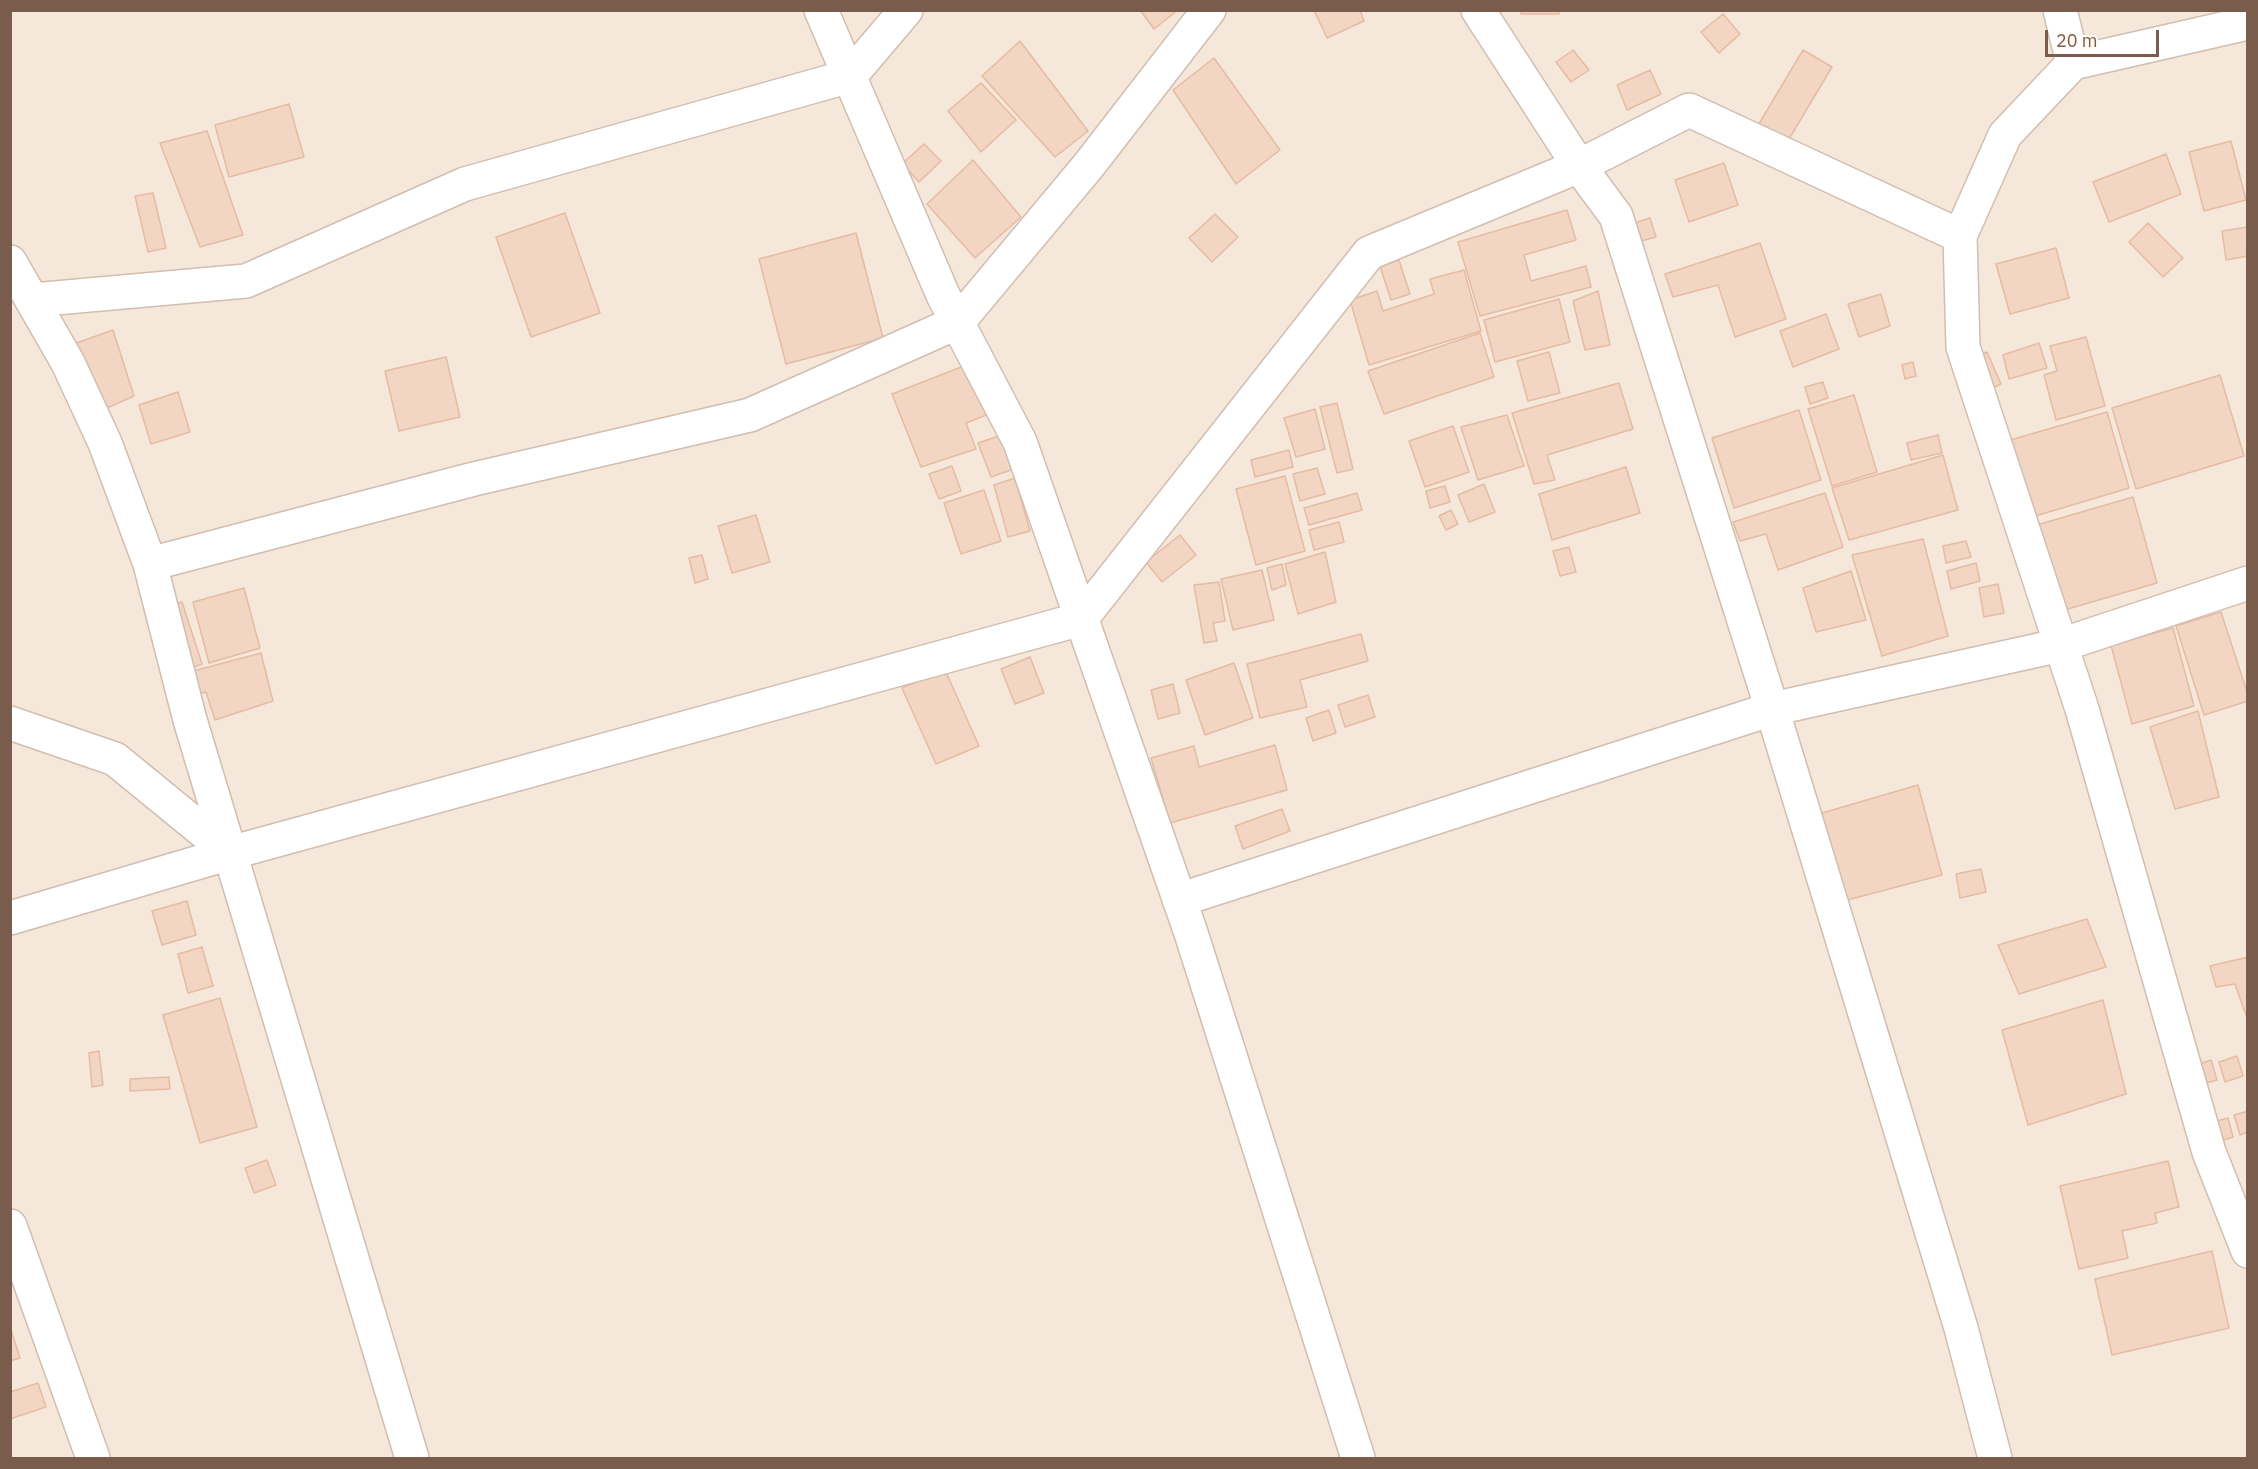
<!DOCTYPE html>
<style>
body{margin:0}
#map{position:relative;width:2258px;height:1469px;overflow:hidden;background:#fdf6ec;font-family:"IBM Plex Sans",sans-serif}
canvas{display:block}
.frame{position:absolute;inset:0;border:12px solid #7a5c4d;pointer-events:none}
.scale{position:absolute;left:2045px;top:30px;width:114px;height:27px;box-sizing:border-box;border:3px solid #7a5c4d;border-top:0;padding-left:8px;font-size:18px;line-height:21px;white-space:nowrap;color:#7a5c4d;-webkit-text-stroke:4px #fffaf3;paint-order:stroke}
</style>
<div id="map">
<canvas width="2258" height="1469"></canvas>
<div class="frame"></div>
<div class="scale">20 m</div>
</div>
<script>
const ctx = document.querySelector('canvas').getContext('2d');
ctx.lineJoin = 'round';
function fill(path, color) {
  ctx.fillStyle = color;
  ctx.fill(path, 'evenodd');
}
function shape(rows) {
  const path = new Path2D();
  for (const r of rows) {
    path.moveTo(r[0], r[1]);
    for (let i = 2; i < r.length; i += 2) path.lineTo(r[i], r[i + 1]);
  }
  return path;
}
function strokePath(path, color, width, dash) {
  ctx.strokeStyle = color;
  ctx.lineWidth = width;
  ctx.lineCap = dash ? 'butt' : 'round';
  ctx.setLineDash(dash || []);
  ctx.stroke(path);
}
const residential = shape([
 [11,11,2247,11,2247,1458,11,1458]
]);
const building = shape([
 [1140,10,1178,10,1154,29,1140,10],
 [1314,10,1360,10,1364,21,1327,38,1314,10],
 [1521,10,1559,10,1559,14,1521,14,1521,10],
 [1723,14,1740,34,1719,53,1701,32,1723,14],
 [1020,41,1088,131,1055,157,982,76,1020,41],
 [1573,50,1589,70,1571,82,1556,62,1573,50],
 [1803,50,1832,67,1786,144,1757,127,1803,50],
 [1214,58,1280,150,1236,184,1173,90,1214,58],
 [1650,70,1661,94,1627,110,1617,85,1650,70],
 [981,83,1016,120,981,152,948,111,981,83],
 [289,104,304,157,229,177,215,125,289,104],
 [207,131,243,235,200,247,160,143,207,131],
 [2231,141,2246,200,2204,211,2189,152,2231,141],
 [924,144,941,161,919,182,902,164,924,144],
 [2166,154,2181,194,2109,222,2093,182,2166,154],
 [973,160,1021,217,975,258,927,204,973,160],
 [1724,163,1738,205,1689,222,1675,180,1724,163],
 [153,193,166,248,148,252,135,196,153,193],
 [1567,210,1576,240,1524,255,1531,281,1586,266,1591,287,1480,316,1458,242,1567,210],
 [565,213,600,313,531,337,496,237,565,213],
 [1215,214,1238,237,1212,262,1189,238,1215,214],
 [1650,218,1656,237,1630,244,1625,226,1650,218],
 [2148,223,2183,258,2163,277,2129,242,2148,223],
 [2248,227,2248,256,2226,260,2222,231,2248,227],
 [856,233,883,338,786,364,759,259,856,233],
 [1760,243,1786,319,1735,337,1718,285,1673,297,1665,274,1760,243],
 [2056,248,2069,298,2010,314,1996,264,2056,248],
 [1399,260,1410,294,1391,300,1380,266,1399,260],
 [1464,270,1481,331,1369,365,1350,300,1377,291,1383,311,1434,294,1430,279,1464,270],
 [1598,291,1610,345,1585,350,1573,301,1598,291],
 [1881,294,1890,326,1859,337,1848,304,1881,294],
 [1559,299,1570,342,1495,362,1484,320,1559,299],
 [1826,314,1839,349,1793,367,1780,331,1826,314],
 [113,330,134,396,100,411,68,346,113,330],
 [1480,333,1494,377,1384,414,1368,371,1480,333],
 [2086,337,2105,406,2056,420,2044,375,2057,371,2050,346,2086,337],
 [2039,343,2047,368,2009,379,2003,355,2039,343],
 [1549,352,1560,393,1528,401,1517,361,1549,352],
 [1987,352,2001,384,1986,391,1972,359,1987,352],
 [446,357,460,417,399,431,385,371,446,357],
 [974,362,994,412,966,423,976,449,921,467,892,394,974,362],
 [1913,362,1916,376,1905,379,1902,365,1913,362],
 [2220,375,2244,456,2136,489,2112,408,2220,375],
 [1823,382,1828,398,1810,404,1805,387,1823,382],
 [1619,383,1633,429,1547,455,1555,480,1534,484,1512,413,1619,383],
 [178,392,190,432,151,444,139,405,178,392],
 [1854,395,1877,472,1832,486,1808,409,1854,395],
 [1337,403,1353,469,1337,473,1320,407,1337,403],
 [1315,409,1325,449,1296,457,1284,418,1315,409],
 [1799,410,1821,480,1734,508,1712,438,1799,410],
 [2107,412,2129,488,2022,520,2000,443,2107,412],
 [1507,415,1524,466,1478,480,1461,427,1507,415],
 [1453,426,1469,472,1425,487,1409,441,1453,426],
 [1002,435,1014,469,991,477,978,443,1002,435],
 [1938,435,1942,453,1911,460,1907,443,1938,435],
 [1289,450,1293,467,1255,477,1251,460,1289,450],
 [1943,455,1958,510,1849,540,1832,488,1943,455],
 [952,466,961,491,939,499,929,474,952,466],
 [1626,467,1640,513,1552,540,1539,494,1626,467],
 [1317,468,1325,494,1300,501,1293,474,1317,468],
 [1285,476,1305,551,1256,565,1236,489,1285,476],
 [1015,478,1030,531,1008,537,994,485,1015,478],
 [1484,484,1495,512,1469,522,1458,495,1484,484],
 [1445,486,1450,502,1430,508,1426,491,1445,486],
 [984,490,1001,541,961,554,944,503,984,490],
 [1357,493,1362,510,1309,525,1304,508,1357,493],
 [1825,493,1843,547,1778,570,1766,534,1740,541,1733,522,1825,493],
 [2133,497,2157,583,2061,611,2037,525,2133,497],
 [1451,510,1458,524,1446,530,1439,516,1451,510],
 [756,515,770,562,732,573,718,526,756,515],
 [1339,522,1344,542,1314,550,1309,530,1339,522],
 [1180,535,1196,555,1162,582,1146,562,1180,535],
 [1923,539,1948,636,1882,656,1852,555,1923,539],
 [1966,541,1971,557,1946,563,1943,546,1966,541],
 [1569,547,1576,572,1560,576,1553,551,1569,547],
 [1325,552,1336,602,1298,614,1285,564,1325,552],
 [702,555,708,579,695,583,689,558,702,555],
 [1976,563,1980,581,1951,589,1947,571,1976,563],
 [1282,564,1286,585,1272,590,1267,568,1282,564],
 [1262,570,1274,620,1233,630,1221,579,1262,570],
 [1851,571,1866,620,1816,632,1803,588,1851,571],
 [1219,582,1225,621,1213,623,1217,641,1204,643,1194,585,1219,582],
 [1998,584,2004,613,1984,617,1979,588,1998,584],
 [244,588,260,648,209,663,193,602,244,588],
 [182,602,202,664,186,670,166,607,182,602],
 [2221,612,2248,695,2248,701,2204,715,2176,626,2221,612],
 [2173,628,2194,706,2132,724,2111,645,2173,628],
 [1361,634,1368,661,1300,680,1307,707,1260,718,1247,664,1361,634],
 [261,653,273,701,215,720,206,692,189,697,182,674,261,653],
 [1030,657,1044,693,1015,704,1001,669,1030,657],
 [1234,663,1253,718,1205,735,1186,680,1234,663],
 [945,670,979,746,936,764,902,688,945,670],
 [1173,684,1180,713,1158,719,1151,690,1173,684],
 [1368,695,1375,717,1345,727,1338,705,1368,695],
 [1329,710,1336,733,1313,741,1306,718,1329,710],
 [2198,711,2219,797,2175,809,2150,727,2198,711],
 [1275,745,1287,790,1170,823,1151,758,1194,746,1199,767,1275,745],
 [1918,785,1942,875,1840,902,1812,816,1918,785],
 [1282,809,1290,831,1243,849,1235,826,1282,809],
 [1981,869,1986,892,1960,898,1956,874,1981,869],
 [187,901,196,935,162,945,152,911,187,901],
 [2087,919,2106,967,2019,994,1998,945,2087,919],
 [202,947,213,986,188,993,178,954,202,947],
 [2248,957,2248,1018,2247,1018,2235,984,2216,987,2210,966,2248,957],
 [220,998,257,1127,200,1143,163,1015,220,998],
 [2103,1000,2126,1094,2028,1125,2002,1030,2103,1000],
 [99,1051,103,1085,92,1087,89,1053,99,1051],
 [2237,1056,2243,1076,2225,1082,2219,1062,2237,1056],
 [2211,1060,2217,1080,2198,1085,2193,1066,2211,1060],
 [169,1077,170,1089,130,1091,130,1079,169,1077],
 [2248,1111,2248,1132,2240,1135,2234,1115,2248,1111],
 [2228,1118,2233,1137,2215,1143,2209,1123,2228,1118],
 [267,1160,276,1185,254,1193,245,1168,267,1160],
 [2168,1161,2179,1207,2155,1213,2157,1223,2122,1231,2128,1258,2079,1269,2060,1186,2168,1161],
 [2212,1251,2229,1328,2112,1355,2095,1279,2212,1251],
 [10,1327,20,1358,10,1361,10,1327],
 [38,1383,46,1407,10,1419,10,1392,38,1383]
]);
const minor = shape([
 [821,10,943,295,1020,442,1191,933,1358,1458],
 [1478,10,1579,166,1616,216,1772,709,1961,1328,1995,1458],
 [2060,10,2073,63],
 [2248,23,2073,63,2005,135,1960,236,1963,347,2082,709,2209,1152,2248,1251],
 [10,262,68,363,105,443,150,564,190,720,412,1458],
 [33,300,246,281,465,184,850,76,906,10],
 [150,564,474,479,750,415,958,322,1089,165,1209,10],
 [10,723,115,759,230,853],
 [1179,900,1772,709,2061,645,2248,583],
 [10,918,230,853,1081,619,1369,253,1579,166,1689,110,1960,236],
 [10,1226,93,1458]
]);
fill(residential, '#f5e8da');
fill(building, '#f3d5c3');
strokePath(building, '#e6bba3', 1.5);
strokePath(minor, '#d1beb0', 36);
strokePath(minor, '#fff', 33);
</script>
